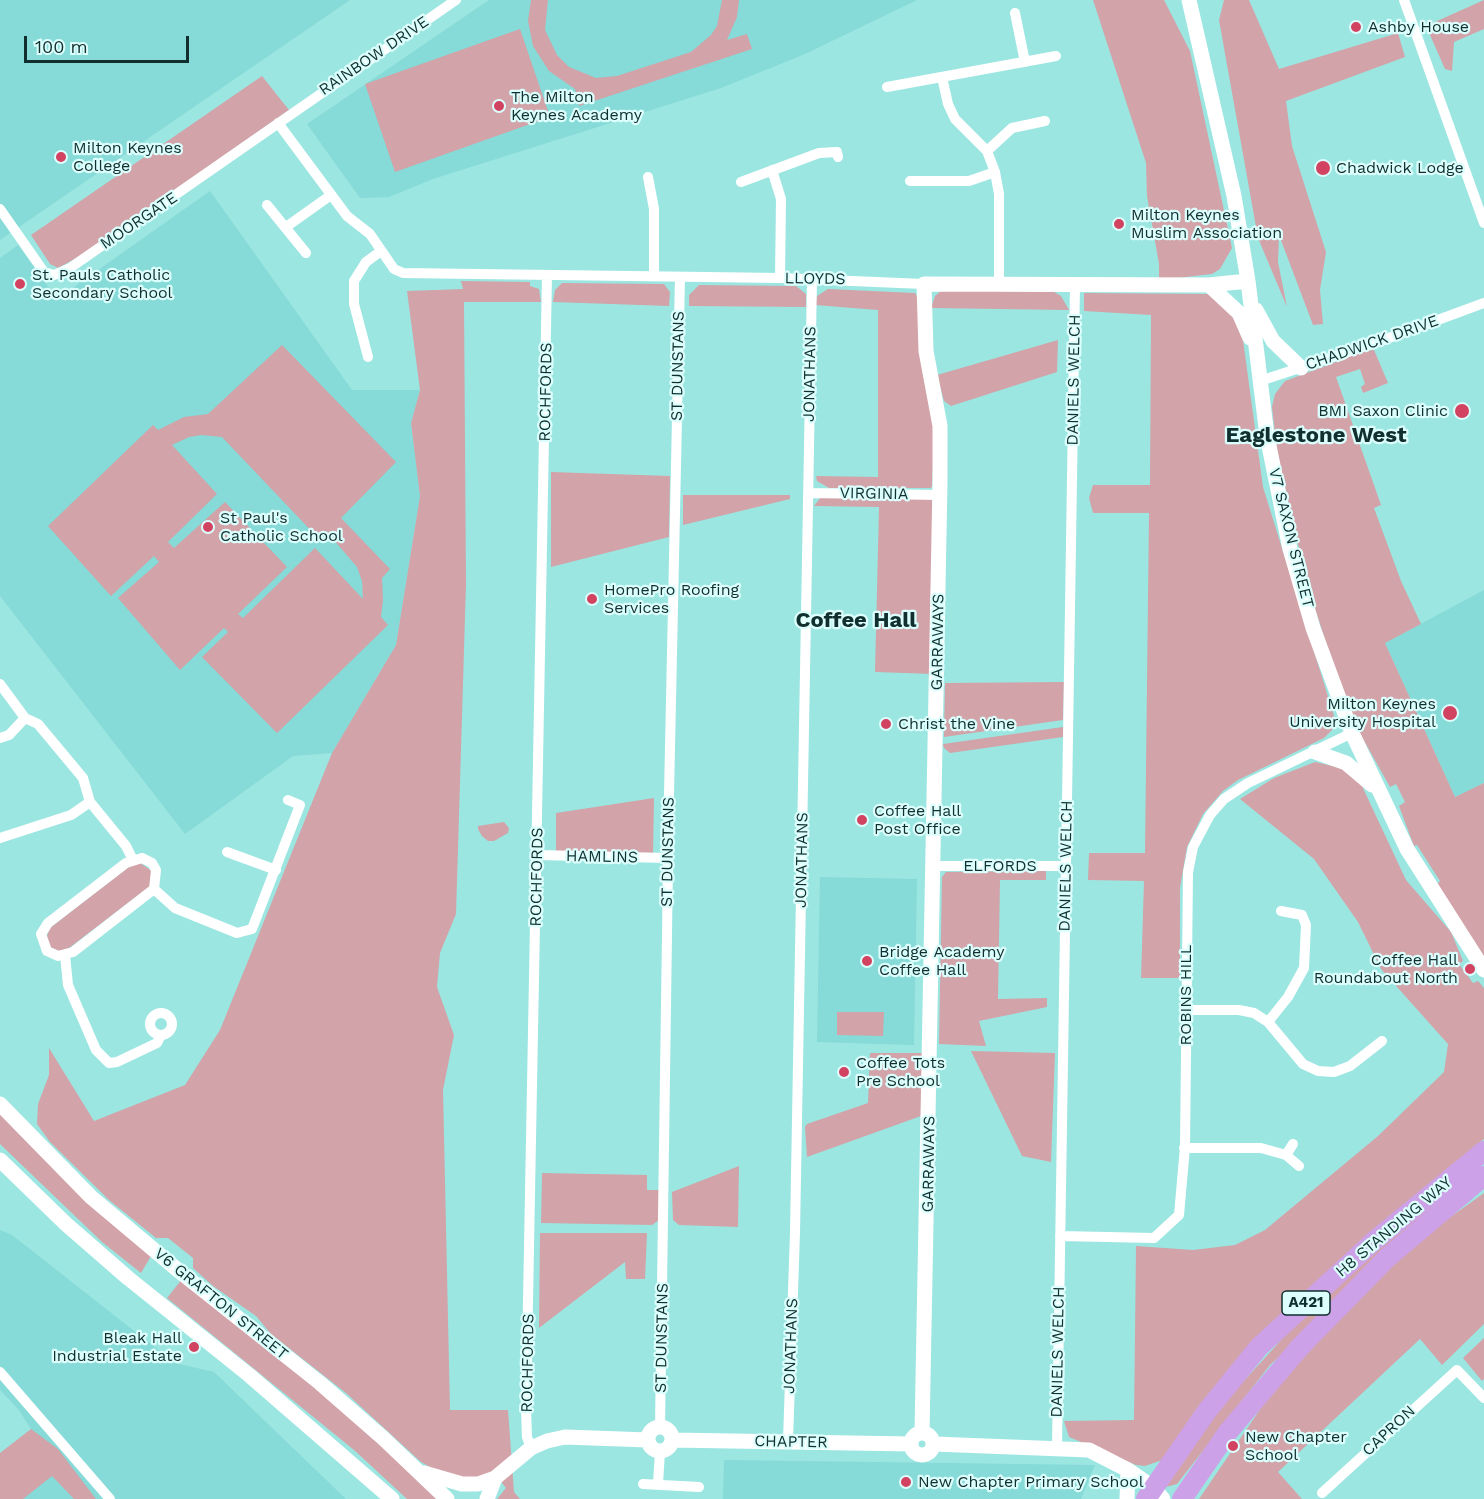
<!DOCTYPE html>
<style>
body{margin:0}
#map{position:relative;width:1484px;height:1499px;overflow:hidden;background:#9ce6e2;font-family:"Work Sans",sans-serif}
canvas{display:block}
.scale{position:absolute;left:24px;top:36px;width:165px;height:27px;box-sizing:border-box;border:3px solid #102f2e;border-top:0;padding-left:8px;font-size:18px;line-height:21px;white-space:nowrap;color:#102f2e;-webkit-text-stroke:4px #dcfffd;paint-order:stroke}
</style>
<div id="map">
<canvas width="1484" height="1499"></canvas>
<div class="scale">100 m</div>
</div>
<script>
const ctx = document.querySelector('canvas').getContext('2d');
ctx.lineJoin = 'round';
function fill(path, color) {
  ctx.fillStyle = color;
  ctx.fill(path, 'evenodd');
}
function shape(rows) {
  const path = new Path2D();
  for (const r of rows) {
    if (r.length === 3) {
      path.moveTo(r[0] + r[2], r[1]);
      path.arc(r[0], r[1], r[2], 0, 2 * Math.PI);
      continue;
    }
    path.moveTo(r[0], r[1]);
    for (let i = 2; i < r.length; i += 2) path.lineTo(r[i], r[i + 1]);
  }
  return path;
}
function strokePath(path, color, width, dash) {
  ctx.strokeStyle = color;
  ctx.lineWidth = width;
  ctx.lineCap = dash ? 'butt' : 'round';
  ctx.setLineDash(dash || []);
  ctx.stroke(path);
}
function label(font, color, halo, rows, align = 'center') {
  ctx.font = font + ' "Work Sans",sans-serif';
  ctx.lineWidth = 4.5;
  ctx.setLineDash([]);
  ctx.textBaseline = 'middle';
  ctx.strokeStyle = halo;
  ctx.fillStyle = color;
  for (const [text, x, y, turn = 0] of rows) {
    ctx.save();
    ctx.translate(x, y);
    ctx.rotate((+turn || 0) * Math.PI / 180);
    ctx.textAlign = isNaN(turn) ? turn : align;
    if (halo) ctx.strokeText(text, 0, 0);
    ctx.fillText(text, 0, 0);
    ctx.restore();
  }
}
const built = shape([
 [0,0,350,0,0,240],
 [489,0,917,0,805,54,721,88,433,179,389,197,360,198,307,124],
 [210,191,352,390,420,390,411,423,420,496,396,645,332,753,293,756,185,834,0,596,0,258,18,245,57,299],
 [1484,590,1484,783,1455,797,1385,643],
 [820,877,917,879,914,1045,817,1042],
 [0,1230,12,1235,175,1363,214,1372,346,1499,0,1499,0,1478,31,1429,19,1410,0,1390],
 [724,1460,1095,1465,1081,1499,723,1499]
]);
const green = shape([
 [531,0,548,0,545,30,557,55,569,67,596,78,617,76,691,52,711,35,717,26,722,0,739,0,737,17,727,40,747,34,752,49,579,106,575,89,549,71,533,46,528,21],
 [1093,0,1164,0,1190,51,1232,248,1220,269,1212,274,1159,280,1159,264,1147,196,1146,163],
 [1224,0,1249,0,1279,69,1398,33,1405,57,1286,101,1292,146,1326,252,1320,290,1323,324,1313,325,1279,235,1278,262,1287,307,1258,238,1219,20],
 [1484,0,1484,29,1454,42,1452,71,1445,69,1426,26],
 [520,29,550,117,395,172,365,84],
 [262,76,289,110,80,256,58,268,50,264,31,235],
 [461,281,530,282,530,286,539,289,541,302,464,302,466,584,456,914,440,953,437,987,454,1035,443,1090,450,1410,508,1410,514,1492,520,1499,497,1499,506,1488,495,1474,471,1481,437,1471,421,1462,346,1393,271,1334,256,1316,213,1286,193,1268,193,1258,168,1238,156,1238,109,1200,50,1142,37,1124,38,1104,49,1075,49,1048,94,1121,185,1085,220,1030,332,753,396,645,420,496,411,423,420,390,407,291,463,289],
 [562,283,664,284,670,292,669,306,553,302,555,290],
 [699,285,796,286,806,294,806,307,689,306,689,295],
 [828,289,915,293,919,300,935,417,932,487,930,488,829,488,817,481,816,476,878,477,878,310,815,305,817,296],
 [942,290,1054,292,1061,296,1069,310,931,308,935,296],
 [1084,293,1208,294,1220,299,1231,311,1243,340,1263,487,1335,719,1332,730,1324,738,1238,780,1223,791,1203,814,1187,847,1180,888,1180,978,1141,978,1144,881,1088,880,1089,853,1145,853,1149,513,1093,513,1089,498,1093,485,1150,485,1151,315,1084,311],
 [1058,340,1057,372,951,406,944,401,937,375],
 [282,345,396,462,341,518,390,569,382,578,383,600,381,617,388,625,277,733,202,657,228,632,224,628,180,670,118,598,159,562,154,556,111,596,48,526,153,425,158,430,184,417,208,414],
 [201,435,222,437,319,539,327,532,357,567,362,581,363,599,315,548,243,618,238,614,287,567,225,502,174,548,168,542,217,494,172,445,189,437],
 [1374,350,1388,383,1363,393,1361,387,1365,384,1360,369,1336,377,1381,505,1374,508,1401,581,1421,624,1385,643,1455,797,1484,783,1484,957,1437,884,1440,881,1417,845,1414,846,1399,806,1405,802,1396,784,1390,787,1358,730,1334,667,1307,584,1277,451,1272,407,1275,394,1285,381,1365,351],
 [551,472,670,476,669,537,551,567],
 [683,495,790,495,790,499,683,525],
 [821,497,930,499,934,502,933,674,875,672,879,507,814,506],
 [1064,682,1063,720,944,737,945,683],
 [1063,727,1063,737,950,753,944,748,943,744],
 [1315,762,1346,769,1362,786,1406,880,1451,932,1463,961,1459,964,1473,983,1478,981,1484,988,1484,1139,1371,1237,1162,1460,1145,1466,1136,1465,1069,1437,1064,1421,1134,1420,1136,1246,1193,1250,1235,1245,1265,1230,1378,1136,1444,1072,1448,1044,1381,969,1358,922,1314,859,1240,799,1274,778],
 [654,798,653,854,556,853,556,813],
 [504,822,509,828,508,833,494,841,488,841,482,836,478,829,478,826],
 [140,863,152,871,150,886,69,948,59,951,50,947,46,939,50,928,130,866],
 [1046,871,1046,880,1000,880,998,999,1047,998,1047,1007,979,1021,986,1046,939,1044,942,877,946,872],
 [837,1012,884,1012,883,1036,837,1035],
 [971,1051,1055,1053,1051,1162,1022,1156],
 [870,1053,925,1053,921,1116,807,1157,805,1127,807,1124,868,1103],
 [0,1111,151,1256,141,1273,102,1242,0,1144],
 [739,1166,738,1227,679,1225,673,1220,672,1192],
 [542,1173,647,1175,647,1190,660,1190,659,1220,652,1225,541,1223],
 [1469,1175,1473,1180,1270,1365,1177,1484,1166,1487,1222,1405,1292,1328,1365,1261],
 [1484,1193,1484,1324,1442,1365,1420,1339,1278,1472,1302,1499,1199,1499,1274,1389,1374,1282,1438,1226],
 [540,1233,647,1233,645,1279,626,1279,625,1262,539,1328],
 [182,1279,365,1428,438,1499,407,1499,354,1450,167,1298],
 [1484,1338,1484,1379,1482,1381,1463,1358],
 [31,1429,58,1449,96,1499,74,1499,52,1476,23,1499,0,1499,0,1453]
]);
const street = shape([
 [1404,0,1484,223],
 [1015,13,1025,62],
 [942,77,948,104,955,119,987,151,995,172,999,194,999,283],
 [887,87,1056,56],
 [278,123,347,216,370,234,394,269,403,273,780,278,924,284],
 [987,151,1012,128,1045,121],
 [772,170,781,199,780,278],
 [648,177,654,209,654,275],
 [910,181,969,181,995,172],
 [741,182,819,153,837,152,838,157],
 [267,205,306,253],
 [0,209,44,272,54,275,70,268,456,0],
 [286,227,331,195],
 [368,357,354,304,354,281,366,262,381,251],
 [1260,381,1378,342,1484,303],
 [808,493,940,495],
 [0,684,25,718,38,724,83,778,90,802,126,846,133,860],
 [0,738,9,735,25,718],
 [0,838,71,815,90,802],
 [227,852,276,870],
 [537,855,668,858],
 [142,858,152,863,156,870,154,889,73,952,58,956,47,951,41,934,48,923,126,863,142,858],
 [934,866,1066,866],
 [154,889,175,908,237,933,252,929,300,805,288,800],
 [65,955,68,985,96,1050,109,1063,117,1062,157,1043,161,1035],
 [1186,1010,1239,1010,1254,1013,1268,1022,1303,1064,1318,1071,1334,1072,1350,1066,1382,1041],
 [161,1024,11],
 [1268,1022,1288,997,1304,968,1306,925,1302,915,1281,911],
 [1184,1148,1261,1148,1286,1155,1299,1166],
 [1286,1155,1293,1144],
 [1060,1236,1154,1238,1179,1215,1185,1147,1188,872,1193,847,1210,815,1224,799,1248,783,1352,733],
 [0,1372,110,1499],
 [660,1427,669,794,680,277],
 [788,1441,795,1232,812,279],
 [1057,1447,1075,285],
 [531,1448,527,1437,526,1409,547,275],
 [643,1484,699,1487],
 [658,1484,660,1451],
 [1322,1493,1457,1370,1484,1398]
]);
const secondary = shape([
 [1189,0,1234,196,1248,281,1267,436,1290,549,1313,628,1352,733,1407,849,1484,970],
 [1209,285,1239,313,1250,338],
 [1256,310,1273,341,1301,368],
 [1315,752,1346,763,1372,785],
 [0,1104,91,1197,179,1271,320,1383,383,1438,447,1499],
 [0,1160,66,1224,128,1278,249,1375,392,1499],
 [660,1439,12],
 [922,1444,11],
 [922,1433,940,481,940,426,926,351,924,284,1209,285,1248,281],
 [672,1440,911,1444],
 [934,1444,1089,1450,1128,1470,1154,1488,1163,1499],
 [424,1473,462,1484,478,1484,495,1478,531,1448,547,1441,565,1437,648,1440],
 [487,1499,495,1478],
 [1127,1499,1128,1470]
]);
const highway = shape([
 [1146,1499,1207,1411,1259,1347,1374,1241,1484,1151],
 [1182,1499,1228,1432,1300,1347,1387,1258,1484,1176]
]);
const markers = [
 [1356,27,6,"#d24361"],
 [499,106,6,"#d24361"],
 [61,157,6,"#d24361"],
 [1323,168,8,"#d24361"],
 [1119,224,6,"#d24361"],
 [20,284,6,"#d24361"],
 [1462,411,8,"#d24361"],
 [208,527,6,"#d24361"],
 [592,599,6,"#d24361"],
 [1450,713,8,"#d24361"],
 [886,724,6,"#d24361"],
 [862,820,6,"#d24361"],
 [867,961,6,"#d24361"],
 [1470,969,6,"#d24361"],
 [844,1072,6,"#d24361"],
 [194,1347,6,"#d24361"],
 [1233,1446,6,"#d24361"],
 [906,1482,6,"#d24361"]
];
const shields = [
 [1306,1303,48]
];
const shieldNames = [
 ["A421",1306,1303]
];
const poiNames = [
 ["Ashby House",1368,27],
 ["The Milton",511,97],
 ["Keynes Academy",511,115],
 ["Milton Keynes",73,148],
 ["College",73,166],
 ["Chadwick Lodge",1336,168],
 ["Milton Keynes",1131,215],
 ["Muslim Association",1131,233],
 ["St. Pauls Catholic",32,275],
 ["Secondary School",32,293],
 ["BMI Saxon Clinic",1448,411,"right"],
 ["St Paul's",220,518],
 ["Catholic School",220,536],
 ["HomePro Roofing",604,590],
 ["Services",604,608],
 ["Milton Keynes",1436,704,"right"],
 ["University Hospital",1436,722,"right"],
 ["Christ the Vine",898,724],
 ["Coffee Hall",874,811],
 ["Post Office",874,829],
 ["Bridge Academy",879,952],
 ["Coffee Hall",879,970],
 ["Coffee Hall",1458,960,"right"],
 ["Roundabout North",1458,978,"right"],
 ["Coffee Tots",856,1063],
 ["Pre School",856,1081],
 ["Bleak Hall",182,1338,"right"],
 ["Industrial Estate",182,1356,"right"],
 ["New Chapter",1245,1437],
 ["School",1245,1455],
 ["New Chapter Primary School",918,1482]
];
const streetNames = [
 ["RAINBOW DRIVE",374,56,-34],
 ["MOORGATE",139,221,-34],
 ["LLOYDS",815,279,1],
 ["CHADWICK DRIVE",1372,343,-19],
 ["ST DUNSTANS",678,366,-89],
 ["JONATHANS",810,374,-89],
 ["DANIELS WELCH",1074,380,-89],
 ["ROCHFORDS",546,392,-89],
 ["VIRGINIA",874,494,1],
 ["V7 SAXON STREET",1291,538,76],
 ["GARRAWAYS",938,642,-89],
 ["ST DUNSTANS",668,852,-89],
 ["HAMLINS",602,857,1],
 ["JONATHANS",802,860,-89],
 ["ELFORDS",1000,866],
 ["DANIELS WELCH",1066,866,-89],
 ["ROCHFORDS",537,877,-89],
 ["ROBINS HILL",1186,995,-90],
 ["GARRAWAYS",929,1164,-89],
 ["H8 STANDING WAY",1394,1227,-40],
 ["V6 GRAFTON STREET",221,1304,39],
 ["ST DUNSTANS",662,1338,-89],
 ["JONATHANS",791,1346,-88],
 ["DANIELS WELCH",1058,1352,-89],
 ["ROCHFORDS",528,1363,-89],
 ["CAPRON",1389,1431,-43],
 ["CHAPTER",791,1442,1]
];
const districtNames = [
 ["Eaglestone West",1316,436],
 ["Coffee Hall",856,621]
];
fill(built, '#86dad7');
fill(green, '#d2a3a8');
strokePath(street, '#fff', 10);
strokePath(secondary, '#fff', 15);
strokePath(highway, '#cca1e8', 20);
for (const [x, y, r, color] of markers) {
  const dot = new Path2D();
  dot.arc(x, y, r, 0, 2 * Math.PI);
  ctx.fillStyle = color;
  ctx.fill(dot);
  strokePath(dot, '#dcfffd', 2);
}
for (const [x, y, w] of shields) {
  const box = new Path2D();
  box.roundRect(x - w / 2, y - 12, w, 24, 4.5);
  ctx.fillStyle = '#dcfffd';
  ctx.fill(box);
  strokePath(box, '#102f2e', 1.5);
}
label('bold 15px', '#102f2e', null, shieldNames);
label('16px', '#102f2e', '#dcfffd', poiNames, 'left');
label('16px', '#102f2e', '#dcfffd', streetNames);
label('bold 22px', '#102f2e', '#dcfffd', districtNames);
</script>
